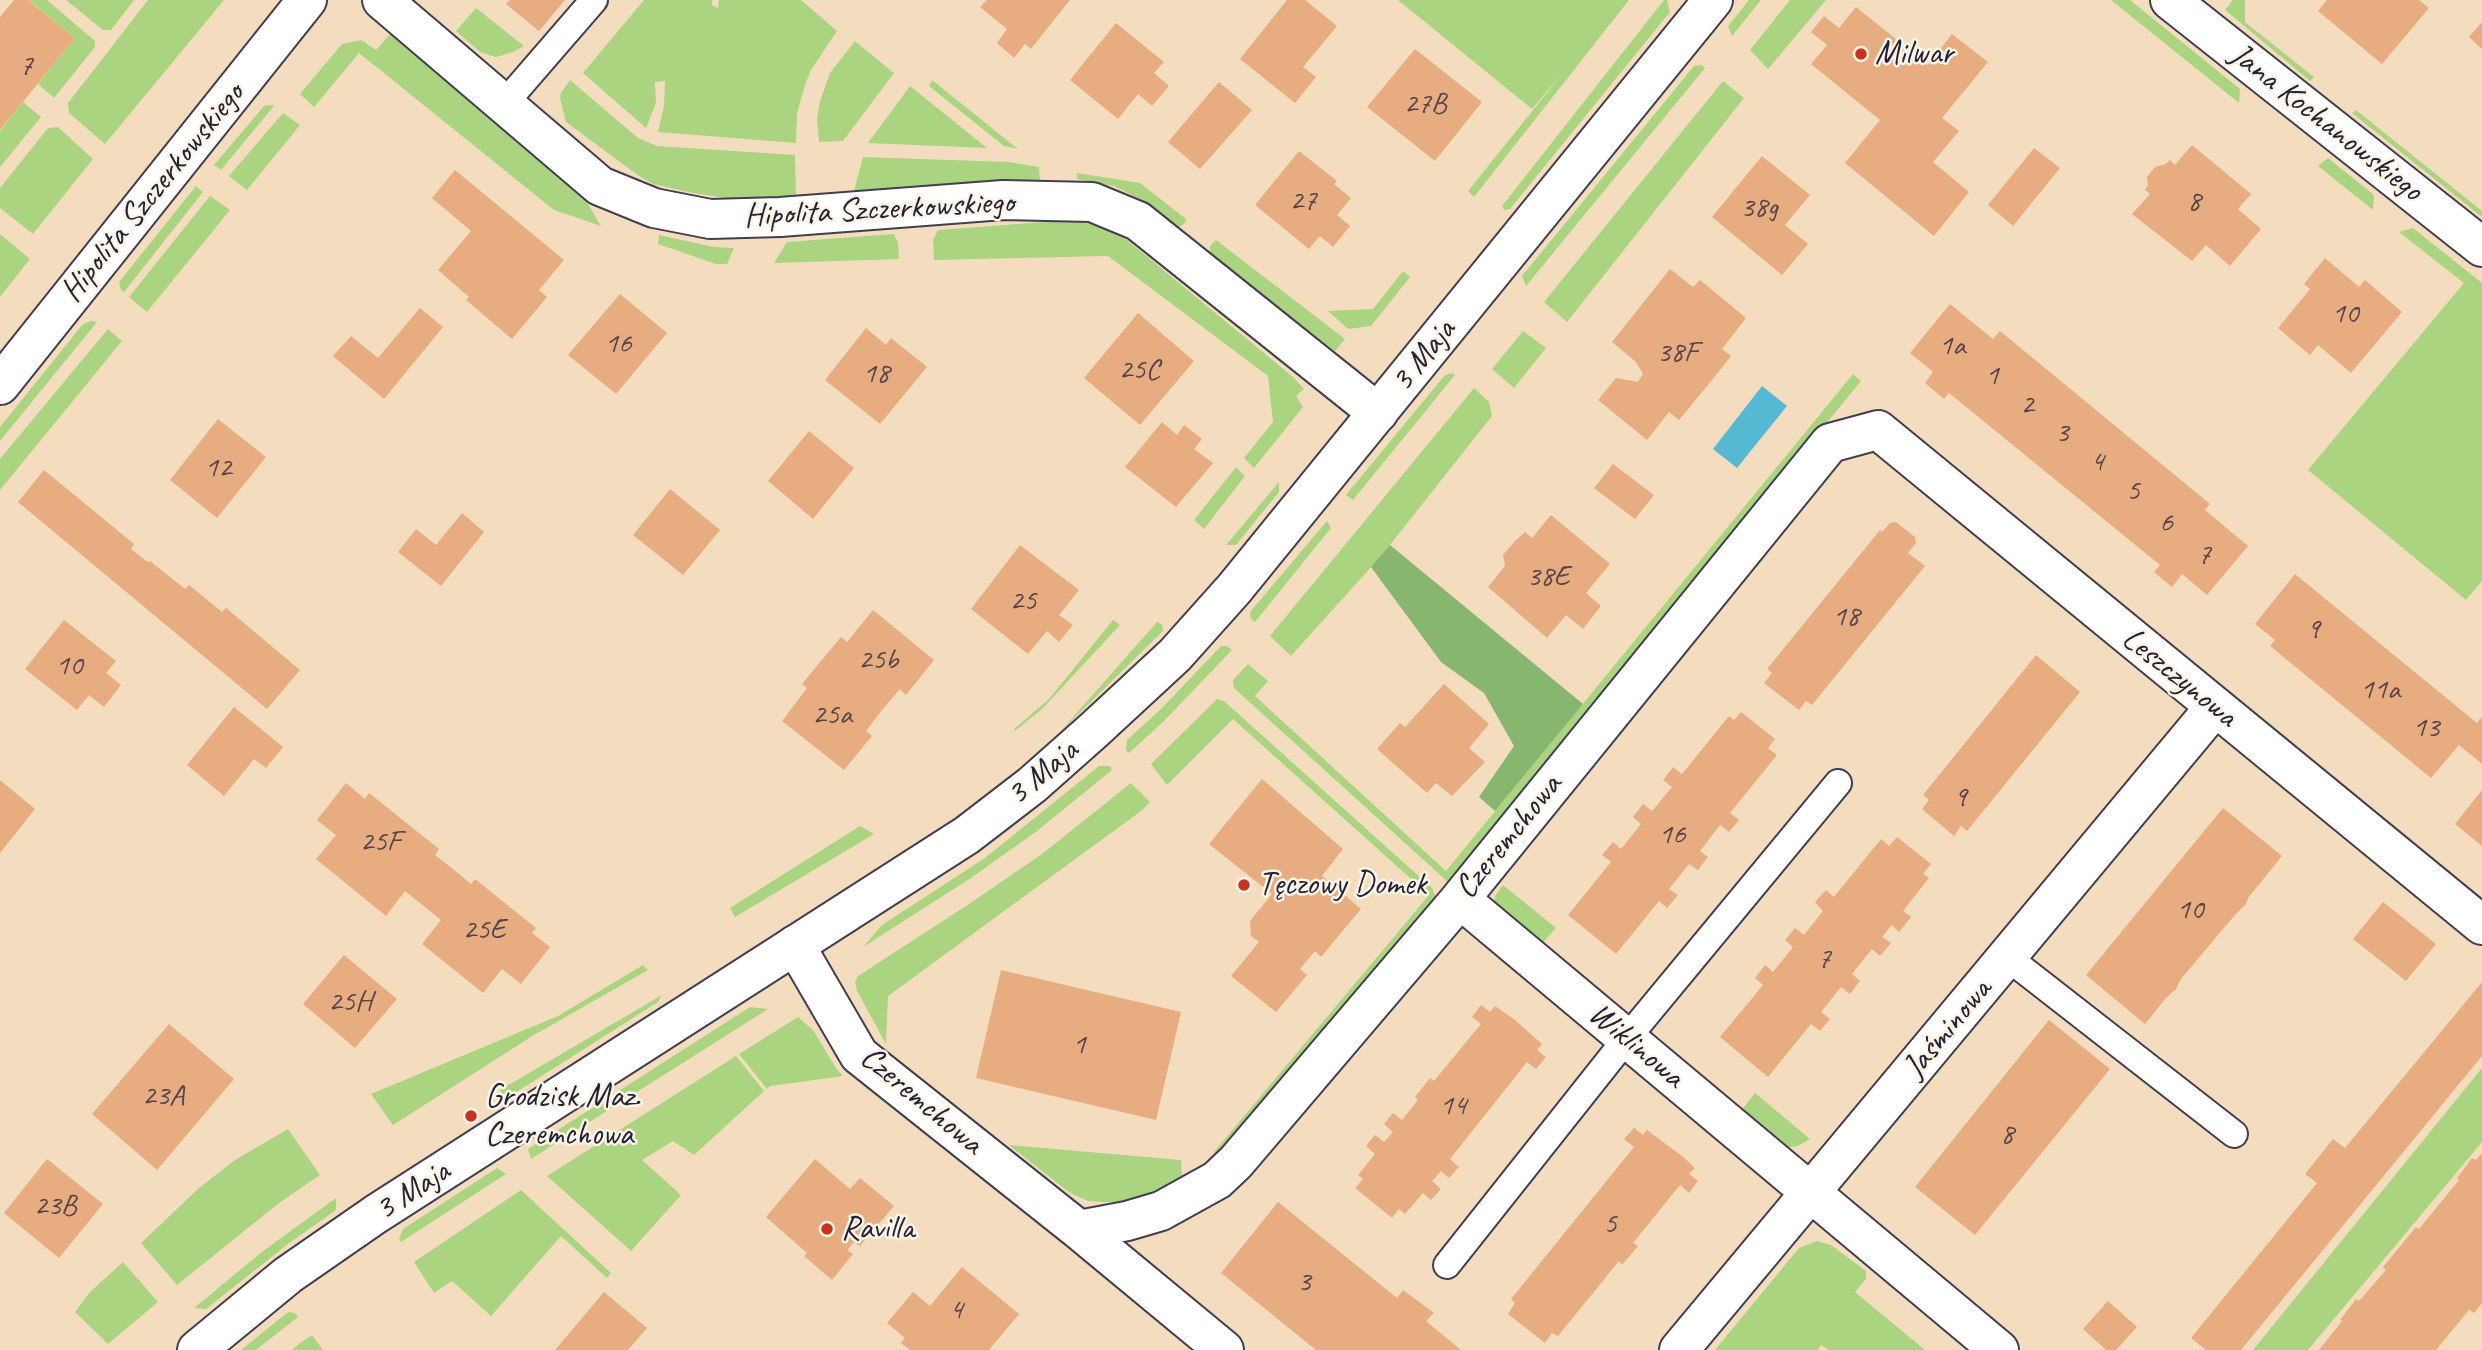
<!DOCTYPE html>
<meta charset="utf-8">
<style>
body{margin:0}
canvas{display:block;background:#f4ddbf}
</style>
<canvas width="2482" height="1350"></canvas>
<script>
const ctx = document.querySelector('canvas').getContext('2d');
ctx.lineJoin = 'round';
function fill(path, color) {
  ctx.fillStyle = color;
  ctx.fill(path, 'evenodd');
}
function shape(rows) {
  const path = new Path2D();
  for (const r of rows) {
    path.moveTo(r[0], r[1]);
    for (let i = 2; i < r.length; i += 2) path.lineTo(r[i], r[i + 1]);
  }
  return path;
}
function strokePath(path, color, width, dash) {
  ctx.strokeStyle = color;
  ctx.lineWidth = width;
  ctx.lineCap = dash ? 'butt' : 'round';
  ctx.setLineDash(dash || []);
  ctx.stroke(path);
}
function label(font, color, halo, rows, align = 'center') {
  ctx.font = font + ' Caveat,sans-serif';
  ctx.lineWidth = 5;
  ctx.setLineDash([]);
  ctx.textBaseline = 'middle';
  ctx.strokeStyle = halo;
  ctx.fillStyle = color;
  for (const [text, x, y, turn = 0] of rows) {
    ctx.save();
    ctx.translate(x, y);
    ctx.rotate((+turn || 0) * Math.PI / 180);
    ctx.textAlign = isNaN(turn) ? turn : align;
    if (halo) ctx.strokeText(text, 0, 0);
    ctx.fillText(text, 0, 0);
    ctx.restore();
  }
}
const green = shape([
 [29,0,47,0,95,41,95,47,54,98,38,84,75,38],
 [66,0,134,0,111,30,103,30],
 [148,0,224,0,105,144,69,113,68,103],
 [644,0,712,0,712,5,718,8,719,0,801,0,837,31,811,70,806,82,797,113,796,143,658,132,664,106,665,81,655,82,656,103,646,128,583,73],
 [1398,0,1629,0,1474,197,1468,191,1566,69,1532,109],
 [1664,0,1667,0,1670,12,1510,209,1504,210,1502,206],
 [1749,0,1761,0,1732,36,1728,26],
 [1790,0,1826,0,1768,69,1750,50],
 [2111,0,2130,0,2240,89,2239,103],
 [2233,0,2245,0,2245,22,2314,77,2310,81,2225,10],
 [476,8,524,46,513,52,496,57,480,52,456,31],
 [392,32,578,187,601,226,554,210,359,53,314,107,300,94,342,44,361,40,376,50],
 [855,41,894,73,843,141,819,142,817,119,820,101,830,73],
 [1702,65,1705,68,1526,286,1522,276,1694,66],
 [570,80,638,138,657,146,795,155,796,196,733,199,693,193,653,184,639,176,566,122,560,98,561,93],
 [932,80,1018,149,1004,146,929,86],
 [1723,81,1744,98,1567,322,1544,302],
 [910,86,987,148,868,143],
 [23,102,41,117,0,167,0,131],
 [272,105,274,106,221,170,214,165,264,106],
 [2356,110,2482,211,2482,217,2352,113],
 [283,113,300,125,247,190,229,176],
 [58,127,93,159,33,234,0,208,0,188,48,128],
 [863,157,1009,162,1039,167,1040,180,854,191],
 [2328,158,2374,195,2373,210,2318,166],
 [1077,173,1140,183,1186,219,1185,223,1178,228,1134,196,1114,186,1077,179],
 [196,186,203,192,124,292,121,290,119,282],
 [210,196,230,210,147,312,129,297],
 [1057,221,1083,222,1106,229,1127,240,1293,377,1304,389,1296,396,1303,407,1254,468,1244,458,1273,422,1268,376,1108,256,934,260,933,240,938,230],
 [2413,228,2482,283,2482,581,2466,600,2308,470,2464,283,2399,232],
 [0,234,30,259,0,297],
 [894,234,898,243,899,259,774,263,787,242],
 [659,235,714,247,734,248,727,264,716,264,658,244],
 [1216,240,1345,339,1335,351,1210,254,1210,246],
 [1403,271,1410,277,1371,326,1348,329,1328,311,1373,309],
 [91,321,97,322,0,441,0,427,83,324],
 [108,329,122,341,0,490,0,459],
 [1523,331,1546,348,1514,388,1492,369],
 [1452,373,1455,375,1353,500,1346,495,1445,375],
 [1853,374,1861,381,1449,883,1234,688,1233,680,1248,664,1268,681,1255,696,1446,871],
 [1474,388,1489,402,1492,416,1382,555,1291,656,1270,636],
 [1236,467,1245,476,1204,529,1194,520],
 [1279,482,1279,492,1236,545,1226,545],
 [1327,521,1331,528,1255,622,1251,619,1250,612],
 [1113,620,1120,625,1042,709,1015,731,1014,729,1049,699],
 [1157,622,1162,624,1163,631,1059,733],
 [1221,646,1227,646,1232,650,1164,721,1129,753,1126,750,1127,740,1162,708],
 [1217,699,1224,701,1432,888,1436,898,1215,1157,1214,1152,1429,895,1233,719,1167,785,1151,764],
 [1099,766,1110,766,1112,770,1037,831,971,878,863,947,882,925,985,858],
 [1131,783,1150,802,1141,811,888,996,886,1044,857,991,855,982,858,976,969,904,1042,854],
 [860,826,874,834,735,917,730,908],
 [1503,885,1556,928,1539,947,1494,907,1495,896],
 [643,965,648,970,534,1035,393,1125,371,1094,558,1016],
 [662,995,658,1002,504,1100,500,1090],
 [750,1007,768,1009,531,1159,528,1149],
 [798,1017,813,1030,836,1068,843,1076,770,1086,767,1089,739,1054],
 [736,1056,764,1091,694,1155,673,1141,642,1160,681,1195,631,1251,547,1176],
 [2482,1068,2482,1142,2308,1350,2253,1350],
 [1755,1093,1810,1139,1798,1146,1786,1148,1740,1112],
 [288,1129,320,1175,279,1203,177,1285,141,1243,199,1188,235,1160],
 [1009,1145,1181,1160,1182,1177,1142,1199,1127,1203,1088,1201,1070,1193],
 [497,1168,506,1174,401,1242,399,1239,403,1229],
 [521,1190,611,1273,607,1278,561,1236,491,1316,452,1281,434,1293,414,1262],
 [336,1198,336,1210,288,1244,206,1309,194,1308,263,1251],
 [1817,1241,1831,1245,1866,1271,1866,1279,1855,1292,1925,1350,1829,1350,1821,1345,1818,1350,1715,1350,1799,1248],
 [123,1262,158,1302,108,1344,75,1312,90,1292],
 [288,1312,295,1313,298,1317,256,1350,241,1350],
 [312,1335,323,1350,292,1350,300,1343]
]);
const forest = shape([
 [1390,545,1583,704,1495,811,1479,797,1514,746,1484,693,1441,662,1371,567]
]);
const water = shape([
 [1762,386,1787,406,1737,468,1713,449]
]);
const building = shape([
 [14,0,28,0,75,38,0,130,0,17],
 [510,0,565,0,539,31,506,4],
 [987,0,1070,0,1031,49,1025,44,1014,58,997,43,1007,29,980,7],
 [1287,0,1305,0,1337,26,1303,67,1316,77,1295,103,1240,59],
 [2327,0,2419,0,2429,8,2382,64,2318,11],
 [1856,7,1928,65,1952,34,1988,62,1942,118,1959,131,1933,162,1969,192,1934,236,1845,163,1880,120,1811,64,1827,45,1811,32,1824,16,1839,28],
 [2482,22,2482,49,2469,37],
 [1116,23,1164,62,1154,73,1169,86,1152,106,1138,94,1118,119,1070,80],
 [1415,49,1482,102,1435,161,1367,107],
 [1219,82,1252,110,1200,169,1168,142],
 [2192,145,2251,194,2238,209,2261,229,2230,266,2206,245,2192,261,2132,214,2150,194,2145,190,2148,185,2147,177,2155,167,2166,164,2170,160,2175,165],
 [2034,148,2060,168,2013,226,1988,205],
 [1299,151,1337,181,1334,184,1351,198,1337,215,1350,226,1333,247,1320,236,1309,249,1255,205],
 [1762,156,1810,195,1785,225,1808,244,1782,275,1712,217],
 [455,170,564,260,539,290,547,297,512,339,466,300,469,297,438,270,471,231,432,198],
 [2325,258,2359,287,2365,280,2402,312,2351,373,2318,345,2310,355,2278,328,2310,289,2304,284],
 [1670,269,1693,287,1700,280,1746,318,1722,349,1731,356,1721,369,1679,420,1669,412,1647,440,1598,400,1616,378,1638,382,1643,374,1636,362,1612,342],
 [620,294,667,333,616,394,568,355],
 [1950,304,1993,339,2000,331,2210,504,2205,510,2248,546,2207,595,2182,574,2172,587,2154,572,2160,565,1949,393,1944,399,1925,383,1933,372,1910,353],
 [420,308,443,327,384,399,333,356,351,336,378,358],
 [1138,313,1194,361,1140,425,1084,378],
 [866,328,886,345,891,338,927,367,880,424,825,380],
 [218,419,266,457,217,518,170,480],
 [1162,422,1177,435,1184,425,1202,439,1194,449,1213,463,1176,507,1125,467],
 [809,431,854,468,813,519,768,481],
 [1613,464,1654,495,1635,519,1594,488],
 [44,470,134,544,131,549,148,562,150,561,185,589,189,585,222,612,226,608,300,670,267,709,18,502],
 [670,489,720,530,683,575,633,535],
 [462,513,484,532,441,586,398,552,416,529,436,545],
 [1551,515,1610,564,1586,593,1601,606,1583,629,1566,615,1547,638,1488,587,1505,566,1503,555,1515,541,1525,532,1532,538],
 [1896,522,1915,537,1916,543,1908,553,1925,566,1812,705,1806,701,1799,710,1764,683,1772,673,1767,669,1880,530,1882,532,1890,523],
 [1020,545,1079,590,1059,615,1073,625,1059,642,1047,631,1028,654,971,609],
 [2295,574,2477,723,2482,717,2482,764,2459,745,2431,778,2270,646,2275,640,2255,624],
 [873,610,934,660,906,695,900,689,882,710,866,731,872,736,844,770,782,721,807,688,802,684,841,637,847,642],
 [64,620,116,661,106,673,121,685,104,707,89,695,77,710,25,669],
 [2036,655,2080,692,1967,831,1961,826,1954,836,1922,809,1929,800,1923,795],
 [1444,684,1489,724,1469,748,1485,762,1452,796,1436,783,1427,793,1377,749,1400,723,1405,727],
 [234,707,283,747,266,768,254,759,224,796,187,765],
 [1741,712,1775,739,1768,748,1777,755,1730,813,1739,820,1729,832,1720,825,1700,851,1708,857,1698,870,1689,864,1669,889,1678,895,1667,908,1659,901,1616,954,1568,915,1611,862,1602,855,1613,842,1621,849,1641,824,1633,817,1643,804,1652,811,1672,787,1663,780,1673,767,1682,774,1729,716,1734,720],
 [1262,779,1343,849,1322,876,1361,909,1321,957,1315,951,1300,969,1307,975,1276,1012,1231,976,1259,942,1251,936,1250,921,1272,894,1209,844],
 [0,780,35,809,0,853],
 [346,783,365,799,369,793,439,849,435,855,453,869,471,884,475,879,536,928,532,933,550,947,521,984,502,969,483,993,422,944,441,920,405,891,386,916,316,859,336,835,317,820],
 [2482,790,2482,846,2455,824],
 [2223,808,2282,856,2248,898,2246,904,2234,916,2181,979,2176,989,2166,998,2145,1024,2086,975],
 [1897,837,1931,864,1923,874,1929,878,1903,911,1911,917,1899,932,1892,925,1882,937,1891,943,1880,956,1872,949,1852,974,1860,981,1850,994,1841,987,1821,1012,1830,1019,1820,1031,1811,1024,1768,1077,1720,1037,1763,985,1755,978,1765,965,1773,972,1793,947,1785,940,1795,928,1804,935,1823,911,1815,902,1826,890,1834,897,1881,839,1889,846],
 [2383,902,2436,944,2406,981,2353,939],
 [344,955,397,999,355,1048,303,1004],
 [1001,970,1181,1012,1156,1120,976,1078],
 [2482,982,2482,1056,2241,1350,2206,1350,2191,1338,2317,1183,2305,1174,2333,1139,2345,1148],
 [1481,1005,1490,1012,1495,1006,1515,1020,1542,1044,1537,1050,1546,1057,1536,1069,1527,1062,1450,1159,1459,1167,1449,1178,1441,1171,1432,1181,1441,1189,1431,1200,1423,1193,1405,1214,1399,1209,1392,1218,1355,1188,1363,1179,1358,1175,1375,1154,1366,1146,1375,1135,1384,1142,1393,1132,1384,1124,1393,1113,1402,1120,1418,1100,1415,1097,1430,1078,1434,1081,1481,1024,1472,1017],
 [2049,1020,2110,1069,1975,1235,1915,1187],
 [169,1024,234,1079,157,1170,92,1114],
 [1634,1128,1643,1135,1647,1130,1682,1156,1695,1168,1689,1174,1698,1181,1689,1193,1680,1185,1633,1243,1638,1246,1622,1265,1619,1261,1558,1336,1552,1333,1545,1343,1508,1314,1515,1303,1511,1299,1634,1147,1624,1139],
 [2482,1153,2482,1303,2474,1313,2469,1310,2436,1350,2319,1350,2342,1321,2340,1320,2356,1299,2359,1301,2386,1270,2383,1267,2416,1227,2419,1229,2459,1180,2457,1178,2472,1158,2476,1160],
 [47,1159,103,1204,59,1258,4,1213],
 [815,1159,850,1189,860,1178,894,1206,860,1246,854,1242,847,1250,853,1254,832,1280,804,1256,807,1253,766,1217],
 [1278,1202,1397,1298,1403,1290,1434,1313,1426,1321,1461,1350,1316,1350,1221,1273],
 [962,1267,1019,1314,989,1350,910,1350,901,1343,905,1338,887,1323,913,1292,930,1306],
 [604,1292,647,1328,628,1350,555,1350],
 [2108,1301,2137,1327,2116,1350,2106,1350,2083,1329]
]);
const service = shape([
 [504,104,594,0],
 [2007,957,2234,1134],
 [1447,1265,1627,1038,1838,783]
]);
const minor = shape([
 [382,0,600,186,654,208,710,219,780,217,1003,200,1092,202,1138,221,1378,413],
 [2170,0,2482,247],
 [0,385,307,0],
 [1460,899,1999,1350],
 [795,945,859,1055,1079,1230,1224,1350],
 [1079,1230,1127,1221,1161,1211,1217,1180,1236,1162,1460,899,1830,443,1878,430,2482,925],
 [1679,1350,2215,707]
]);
const tertiary = shape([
 [197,1350,288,1275,376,1214,967,835,1032,785,1094,730,1175,655,1234,589,1713,0]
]);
const markers = [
 [1861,54,7,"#c8321e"],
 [1244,885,7,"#c8321e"],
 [471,1116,7,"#c8321e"],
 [827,1229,7,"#c8321e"]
];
const numberNames = [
 ["7",26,66],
 ["27B",1425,104],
 ["27",1303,201],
 ["8",2194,202],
 ["38g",1759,208],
 ["10",2345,314],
 ["16",618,344],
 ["1a",1952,346],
 ["38F",1677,353],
 ["25C",1139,370],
 ["18",876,374],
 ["1",1992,376],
 ["2",2027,405],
 ["3",2062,433],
 ["4",2097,462],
 ["12",218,468],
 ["5",2133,491],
 ["6",2166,523],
 ["7",2204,555],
 ["38E",1548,577],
 ["25",1023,601],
 ["18",1846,617],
 ["9",2313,630],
 ["25b",878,660],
 ["10",69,666],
 ["11a",2380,690],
 ["25a",832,715],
 ["13",2426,728],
 ["9",1960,798],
 ["16",1672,835],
 ["25F",380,842],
 ["10",2190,910],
 ["25E",484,930],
 ["7",1824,959],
 ["25H",350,1002],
 ["1",1079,1045],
 ["23A",163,1096],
 ["14",1453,1106],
 ["8",2007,1135],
 ["23B",55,1206],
 ["5",1610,1224],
 ["3",1304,1282],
 ["4",956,1310]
];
const poiNames = [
 ["Milwar",1875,54],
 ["Tęczowy Domek",1258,885],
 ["Grodzisk Maz.",485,1097],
 ["Czeremchowa",485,1135],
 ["Ravilla",841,1229]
];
const streetNames = [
 ["Jana Kochanowskiego",2326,123,38],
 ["Hipolita Szczerkowskiego",153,193,-51],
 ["Hipolita Szczerkowskiego",879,210,-3],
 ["3 Maja",1424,356,-51],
 ["Leszczynowa",2179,678,39],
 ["3 Maja",1043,773,-40],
 ["Czeremchowa",1509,837,-51],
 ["Jaśminowa",1948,1029,-50],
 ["Wiklinowa",1636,1046,40],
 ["Czeremchowa",921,1101,40],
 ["3 Maja",413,1191,-33]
];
fill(green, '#aad480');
fill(forest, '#87b66e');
fill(water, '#55b9d3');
fill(building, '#e7ac7f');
strokePath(service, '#423e4f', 30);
strokePath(minor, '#423e4f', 42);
strokePath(tertiary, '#423e4f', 42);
strokePath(service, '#fff', 26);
strokePath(minor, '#fff', 38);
strokePath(tertiary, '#fff', 38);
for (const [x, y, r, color] of markers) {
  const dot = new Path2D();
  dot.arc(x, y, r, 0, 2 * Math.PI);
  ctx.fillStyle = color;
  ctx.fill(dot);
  strokePath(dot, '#fcf5e5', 2.5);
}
label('30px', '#53444c', null, numberNames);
label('33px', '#22223b', '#fcf5e5', poiNames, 'left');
label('33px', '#22223b', '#fcf5e5', streetNames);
</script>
